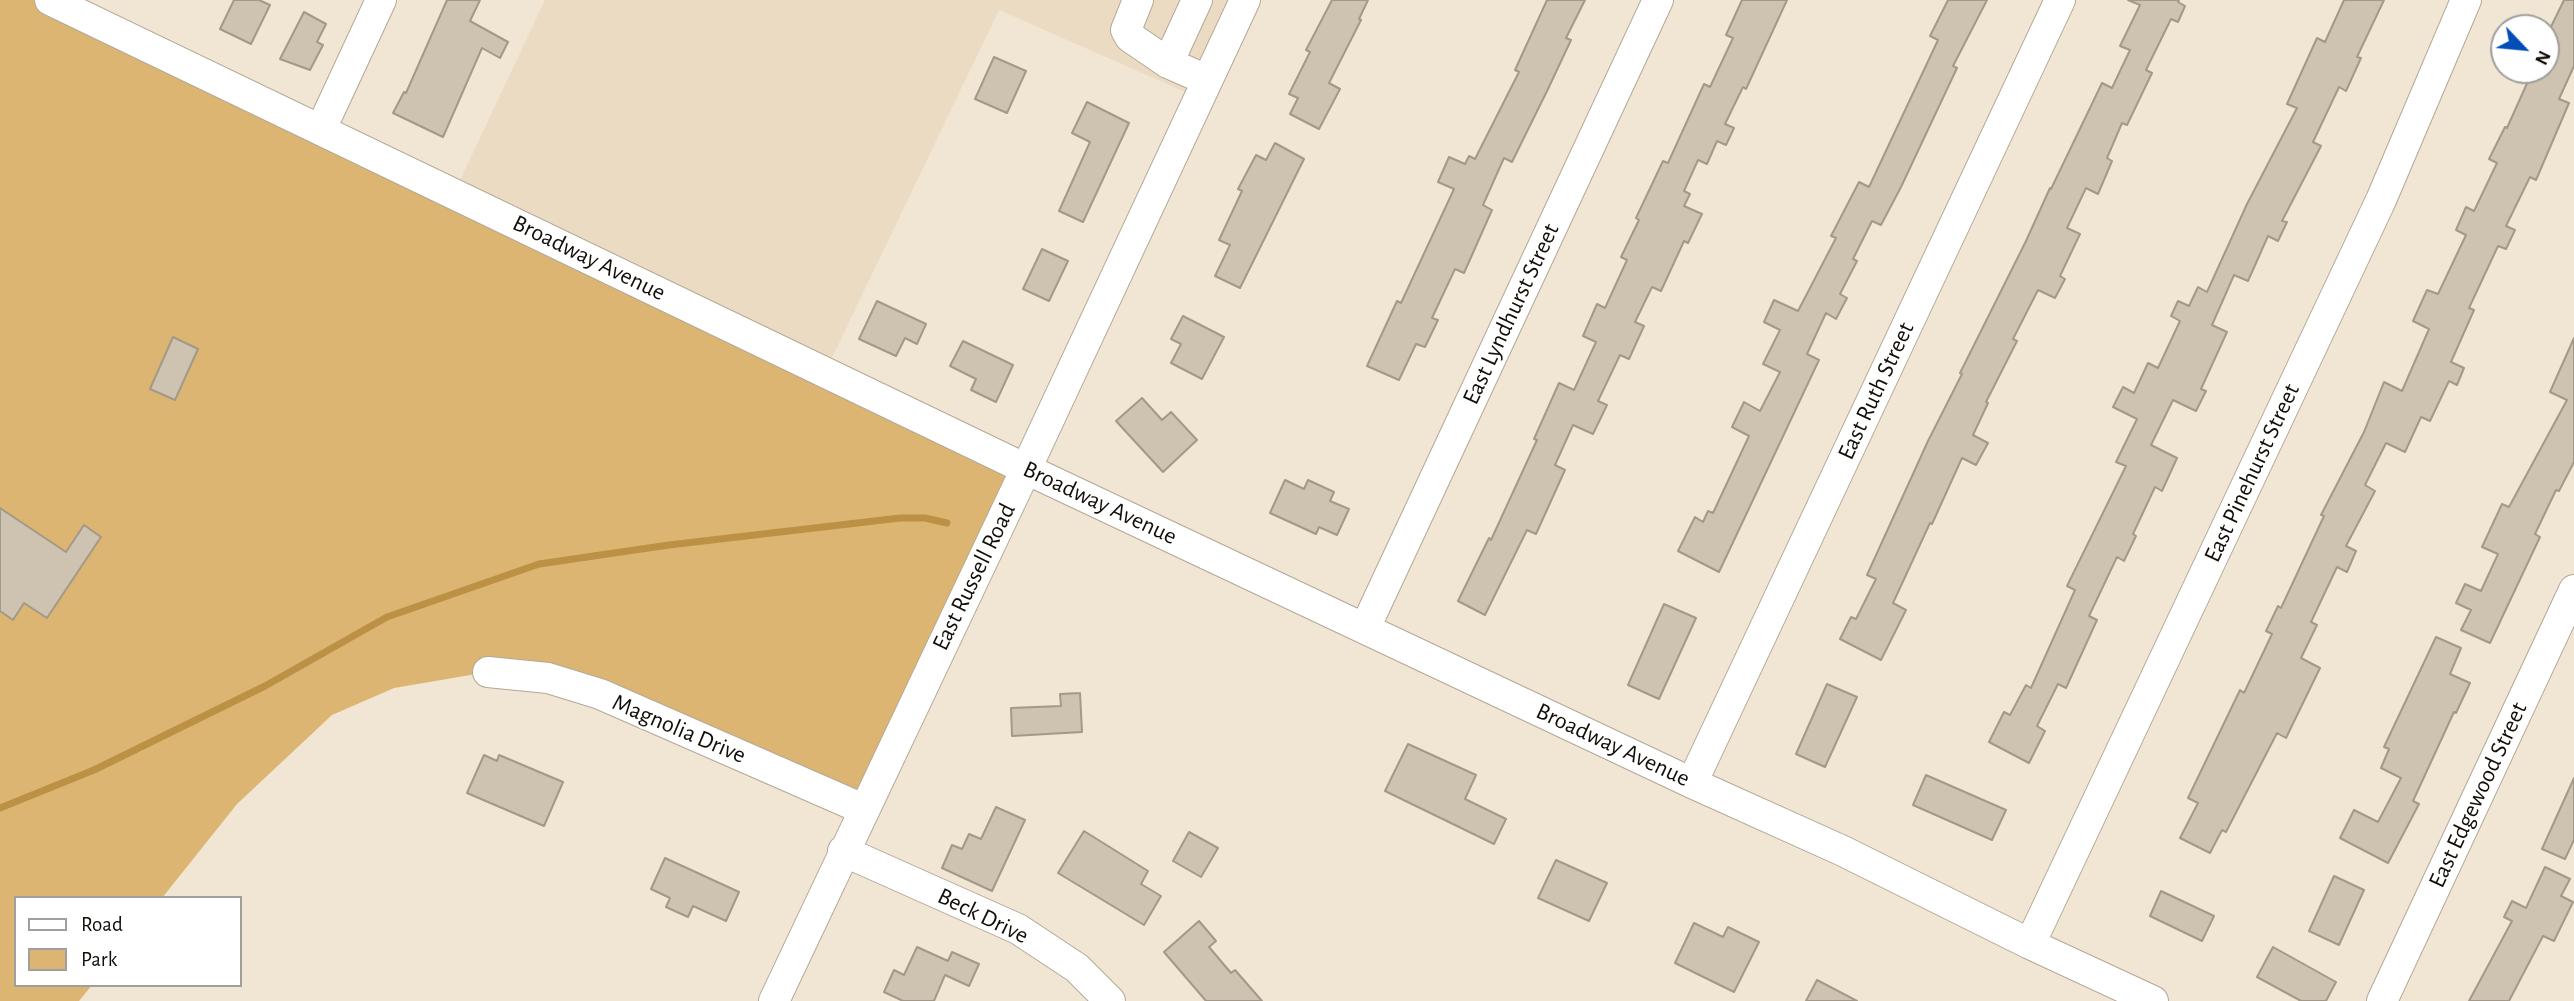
<!DOCTYPE html>
<style>
body{margin:0}
#map{position:relative;width:2574px;height:1001px;overflow:hidden;background:#f1e5d3;font-family:"Alegreya Sans",sans-serif}
canvas{display:block}
.legend{position:absolute;left:14px;top:896px;width:228px;height:91px;box-sizing:border-box;background:#fff;border:2px solid #a09f9c;margin:0;padding:9px 12px;list-style:none;font-size:21px;color:#120e08}
.legend li{display:flex;align-items:center;gap:14px;height:35px}
.legend b{width:35px;border:2px solid #a09f9c}
.north{position:absolute;left:2490px;top:14px;width:70px;height:70px;box-sizing:border-box;background:#fff;border:2px solid #a09f9c;border-radius:50%;rotate:116deg;font-size:19px;font-weight:700;line-height:28px;text-align:center;color:#120e08}
.north::after{content:'';display:block;margin:auto;width:24px;height:32px;background:#004eb7;clip-path:polygon(50% 0,100% 100%,50% 72%,0 100%)}
</style>
<div id="map">
<canvas width="2574" height="1001"></canvas>
<ul class="legend">
<li><b style="height:9px;background:#fff"></b>Road</li>
<li><b style="height:19px;background:#dcb573"></b>Park</li>
</ul>
<div class="north">N</div>
</div>
<script>
const ctx = document.querySelector('canvas').getContext('2d');
ctx.lineJoin = 'round';
function fill(path, color) {
  ctx.fillStyle = color;
  ctx.fill(path, 'evenodd');
}
function shape(rows) {
  const path = new Path2D();
  for (const r of rows) {
    path.moveTo(r[0], r[1]);
    for (let i = 2; i < r.length; i += 2) path.lineTo(r[i], r[i + 1]);
  }
  return path;
}
function strokePath(path, color, width, dash) {
  ctx.strokeStyle = color;
  ctx.lineWidth = width;
  ctx.lineCap = dash ? 'butt' : 'round';
  ctx.setLineDash(dash || []);
  ctx.stroke(path);
}
function label(font, color, halo, rows, align = 'center') {
  ctx.font = font + ' "Alegreya Sans",sans-serif';
  ctx.lineWidth = 5;
  ctx.setLineDash([]);
  ctx.textBaseline = 'middle';
  ctx.strokeStyle = halo;
  ctx.fillStyle = color;
  for (const [text, x, y, turn = 0] of rows) {
    ctx.save();
    ctx.translate(x, y);
    ctx.rotate((+turn || 0) * Math.PI / 180);
    ctx.textAlign = isNaN(turn) ? turn : align;
    if (halo) ctx.strokeText(text, 0, 0);
    ctx.fillText(text, 0, 0);
    ctx.restore();
  }
}
const built = shape([
 [545,0,1245,0,1199,98,999,10,825,372,454,193]
]);
const green = shape([
 [0,0,50,0,1026,469,863,809,600,694,488,672,394,688,332,715,237,804,162,898,16,898,16,985,92,985,79,1001,0,1001]
]);
const stream = shape([
 [0,808,94,770,265,686,387,617,539,564,669,545,900,518,925,518,947,523]
]);
const building = shape([
 [234,0,259,0,270,5,251,44,220,29,234,0],
 [447,0,480,0,470,21,508,42,500,58,482,48,443,137,393,113,404,92,406,93,447,0],
 [1332,0,1368,0,1359,19,1361,20,1329,83,1340,89,1319,129,1290,114,1298,98,1289,94,1310,52,1306,50,1332,0],
 [1547,0,1585,0,1566,38,1571,40,1548,89,1512,162,1504,158,1483,205,1492,210,1464,273,1455,269,1432,318,1438,320,1425,347,1416,344,1399,380,1367,366,1397,301,1401,303,1454,189,1438,182,1449,157,1465,164,1469,156,1475,159,1519,72,1515,70,1547,0],
 [1742,0,1787,0,1746,89,1743,87,1725,124,1734,128,1726,145,1717,141,1707,164,1698,160,1684,191,1690,194,1684,206,1702,214,1688,243,1684,241,1661,291,1652,287,1635,322,1644,326,1629,359,1620,355,1598,401,1607,405,1593,434,1573,425,1555,465,1565,470,1536,534,1527,530,1485,615,1458,601,1489,538,1491,540,1537,440,1534,439,1559,383,1574,390,1596,342,1583,336,1597,304,1605,308,1627,260,1621,257,1639,220,1636,218,1663,161,1668,163,1704,84,1710,87,1733,38,1726,35,1742,0],
 [1948,0,1987,0,1953,66,1957,68,1901,187,1881,225,1872,221,1853,259,1857,261,1840,294,1847,298,1836,319,1826,313,1807,354,1819,360,1719,572,1678,551,1695,517,1703,522,1708,511,1713,513,1749,436,1732,427,1744,402,1760,411,1780,372,1763,364,1780,330,1764,322,1774,300,1798,311,1836,238,1831,236,1859,182,1869,187,1938,40,1930,36,1948,0],
 [2128,0,2179,0,2178,2,2185,6,2178,22,2171,19,2146,70,2152,73,2127,125,2122,123,2107,158,2112,161,2098,194,2086,188,2067,228,2080,234,2060,276,2065,279,2055,298,2038,290,2013,339,2017,341,1986,402,1988,403,1973,435,1988,443,1976,465,1962,458,1932,524,1930,523,1893,603,1906,610,1881,660,1840,639,1851,617,1856,619,1876,579,1867,575,1928,441,1962,374,1960,373,2026,241,2050,188,2051,189,2102,83,2112,88,2130,50,2120,46,2140,5,2128,0],
 [2344,0,2384,0,2357,57,2361,58,2346,91,2339,87,2313,142,2321,146,2282,221,2287,222,2278,241,2268,236,2248,281,2234,275,2212,325,2227,332,2201,389,2206,391,2196,411,2173,400,2151,445,2177,458,2162,491,2155,487,2133,534,2136,536,2124,561,2117,557,2089,616,2097,620,2066,688,2058,684,2037,726,2045,731,2029,763,1989,742,2004,712,2010,715,2026,685,2031,688,2075,590,2067,586,2126,466,2116,462,2137,419,2113,407,2123,387,2134,393,2148,363,2158,368,2180,321,2171,316,2178,301,2189,306,2198,287,2207,292,2247,204,2297,108,2287,104,2317,38,2325,42,2344,0],
 [2564,0,2574,0,2574,66,2559,99,2569,103,2536,180,2530,177,2506,226,2515,230,2506,249,2498,246,2469,308,2474,310,2451,362,2464,368,2457,385,2449,381,2430,421,2421,417,2405,452,2386,443,2365,485,2375,491,2346,546,2356,551,2347,572,2337,567,2311,622,2317,625,2301,658,2320,668,2286,738,2277,733,2226,832,2222,830,2210,853,2180,838,2198,803,2188,798,2240,690,2244,693,2272,634,2266,631,2278,606,2281,608,2324,516,2321,515,2364,432,2384,382,2402,391,2429,329,2413,321,2427,290,2438,294,2466,235,2456,230,2466,207,2474,211,2497,163,2489,159,2505,127,2507,128,2533,70,2546,70,2546,37,2564,0],
 [304,12,326,24,317,42,323,45,310,70,280,59,304,12],
 [994,57,1026,71,1007,113,975,99,994,57],
 [1087,102,1129,123,1083,222,1059,211,1090,142,1072,133,1087,102],
 [1275,143,1304,159,1240,288,1215,276,1230,245,1219,240,1242,191,1238,189,1256,155,1266,160,1275,143],
 [1042,249,1068,261,1049,301,1023,289,1042,249],
 [877,301,926,324,917,344,905,338,896,356,859,339,877,301],
 [1183,316,1224,337,1202,379,1171,363,1181,344,1171,339,1183,316],
 [173,337,198,349,175,400,150,389,173,337],
 [2574,338,2574,462,2559,491,2556,490,2535,534,2540,537,2490,643,2461,630,2471,610,2456,603,2465,584,2481,591,2498,554,2482,547,2502,504,2509,507,2567,400,2550,392,2574,338],
 [963,341,1013,365,996,402,971,390,976,379,950,366,963,341],
 [1142,398,1162,420,1171,412,1197,440,1163,472,1116,421,1142,398],
 [1285,480,1304,489,1308,480,1334,492,1330,501,1349,509,1337,535,1319,527,1316,534,1270,513,1285,480],
 [0,508,66,552,84,525,101,537,47,618,24,603,13,620,0,611,0,508],
 [1664,604,1696,618,1659,699,1628,685,1664,604],
 [2436,637,2461,648,2450,674,2470,683,2456,713,2454,712,2413,801,2419,804,2388,863,2340,838,2354,810,2378,822,2401,778,2381,768,2389,749,2384,747,2436,637],
 [1827,684,1857,697,1825,767,1796,754,1827,684],
 [1080,693,1082,732,1012,736,1011,708,1061,706,1060,694,1080,693],
 [1408,744,1476,775,1465,799,1506,819,1494,844,1385,791,1408,744],
 [484,755,497,761,499,755,563,782,544,826,467,793,484,755],
 [1926,775,2006,810,1992,840,1913,805,1926,775],
 [2574,778,2574,840,2565,859,2542,849,2574,778],
 [996,807,1025,820,992,891,942,868,952,845,962,849,969,834,981,839,996,807],
 [1084,831,1148,871,1141,884,1161,896,1144,925,1058,873,1084,831],
 [1189,832,1218,848,1201,877,1173,861,1189,832],
 [665,858,739,892,726,921,693,906,688,917,666,907,670,898,651,889,665,858],
 [1556,860,1607,883,1589,921,1538,898,1556,860],
 [2545,867,2570,879,2561,896,2573,902,2554,941,2543,936,2509,1001,2469,1001,2512,921,2504,917,2512,901,2526,908,2545,867],
 [2334,876,2364,890,2339,945,2309,931,2334,876],
 [2161,891,2214,916,2202,941,2150,916,2161,891],
 [1199,921,1216,941,1209,947,1231,973,1235,970,1262,1001,1206,1001,1164,952,1199,921],
 [1694,923,1723,937,1728,927,1759,942,1734,992,1675,963,1694,923],
 [917,947,948,961,952,952,979,964,969,986,945,975,934,1001,903,1001,884,992,894,970,904,975,917,947],
 [2273,947,2336,982,2326,1001,2301,1001,2257,977,2273,947],
 [1817,980,1857,1001,1806,1001,1817,980]
]);
const minor = shape([
 [50,0,1026,469,1692,783,1843,851,2030,944,2153,1001],
 [1138,0,1126,30,1130,37,1168,63,1207,80],
 [1168,63,1197,0],
 [321,129,381,0],
 [1365,628,1658,0],
 [488,672,548,678,600,694,863,809],
 [1692,783,2060,0],
 [843,851,1018,929,1077,968,1110,1001],
 [2030,944,2381,200,2466,0],
 [774,1001,1026,469,1245,0],
 [2382,1001,2574,590]
]);
const streetNames = [
 ["Broadway Avenue",589,258,26],
 ["East Lyndhurst Street",1511,314,-65],
 ["East Ruth Street",1876,391,-65],
 ["East Pinehurst Street",2252,473,-65],
 ["Broadway Avenue",1100,503,25],
 ["East Russell Road",974,577,-64],
 ["Magnolia Drive",679,729,23],
 ["Broadway Avenue",1613,745,25],
 ["East Edgewood Street",2478,795,-65],
 ["Beck Drive",983,916,26]
];
fill(built, '#ebdbc2');
fill(green, '#dcb573');
strokePath(stream, '#bc9145', 7);
fill(building, '#cec3b1');
strokePath(building, '#a39988', 2);
strokePath(minor, '#b3a897', 32);
strokePath(minor, '#fff', 30);
label('24px', '#120e08', '#fff', streetNames);
</script>
